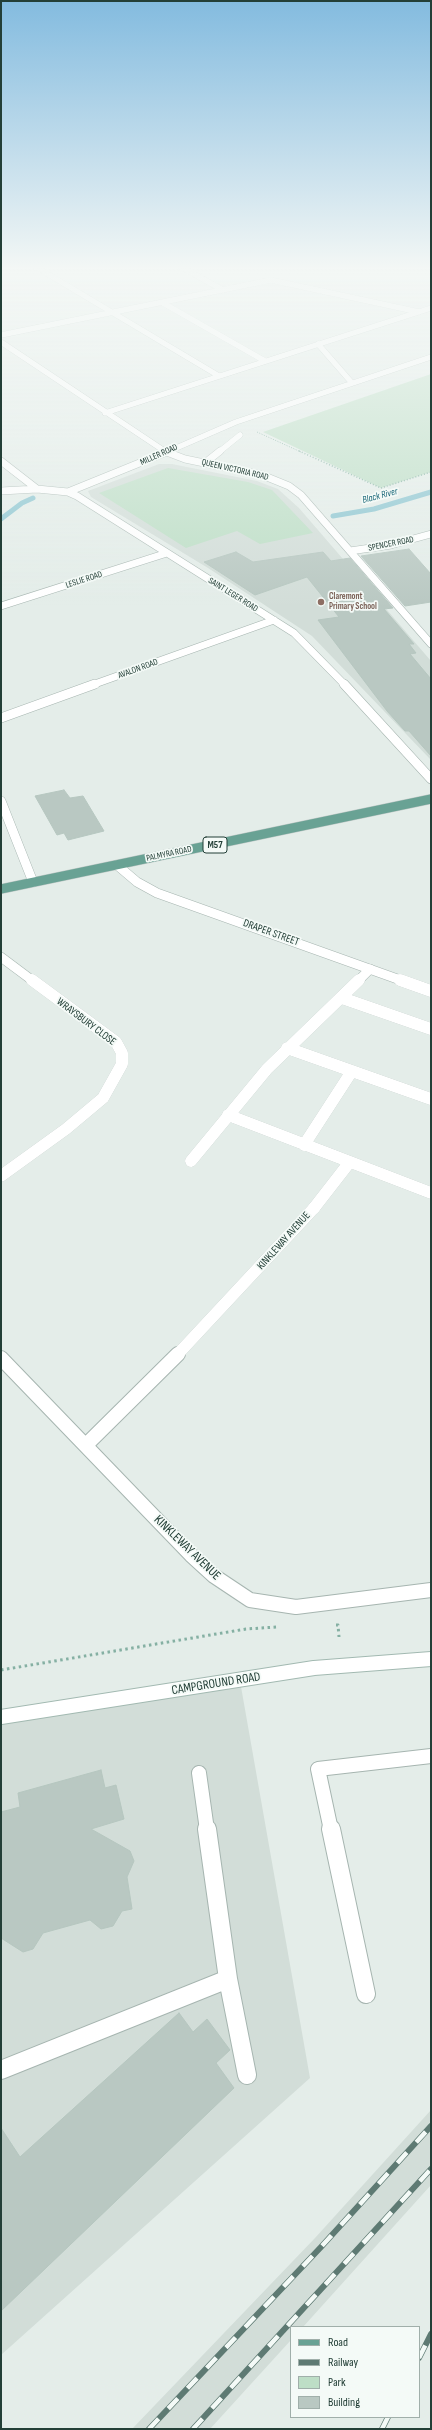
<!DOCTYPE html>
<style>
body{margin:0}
#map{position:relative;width:432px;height:2430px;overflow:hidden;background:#e4ede9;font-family:"Sofia Sans Condensed",sans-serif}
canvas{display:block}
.frame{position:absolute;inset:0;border:2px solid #233f37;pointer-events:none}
.legend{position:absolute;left:290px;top:2326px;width:130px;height:92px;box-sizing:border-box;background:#f4faf7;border:1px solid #a0afaa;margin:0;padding:5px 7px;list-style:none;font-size:12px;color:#233f37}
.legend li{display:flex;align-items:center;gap:8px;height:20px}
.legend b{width:20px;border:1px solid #a0afaa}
</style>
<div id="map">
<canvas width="432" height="2430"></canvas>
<div class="frame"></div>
<ul class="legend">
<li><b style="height:5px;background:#69a294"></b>Road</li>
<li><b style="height:5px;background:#5e7a73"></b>Railway</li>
<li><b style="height:11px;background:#bddec6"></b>Park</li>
<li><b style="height:11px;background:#b9c8c2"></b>Building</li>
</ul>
</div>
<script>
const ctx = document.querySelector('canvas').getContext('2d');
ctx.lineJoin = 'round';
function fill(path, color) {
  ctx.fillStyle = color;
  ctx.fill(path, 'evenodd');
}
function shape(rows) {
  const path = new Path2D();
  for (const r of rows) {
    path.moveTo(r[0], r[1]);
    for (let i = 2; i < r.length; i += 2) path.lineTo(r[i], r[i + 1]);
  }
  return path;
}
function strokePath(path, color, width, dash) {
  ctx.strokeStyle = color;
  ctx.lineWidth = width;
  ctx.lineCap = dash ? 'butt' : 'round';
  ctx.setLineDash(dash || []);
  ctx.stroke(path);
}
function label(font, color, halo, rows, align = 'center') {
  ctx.font = font + ' "Sofia Sans Condensed",sans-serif';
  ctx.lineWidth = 3.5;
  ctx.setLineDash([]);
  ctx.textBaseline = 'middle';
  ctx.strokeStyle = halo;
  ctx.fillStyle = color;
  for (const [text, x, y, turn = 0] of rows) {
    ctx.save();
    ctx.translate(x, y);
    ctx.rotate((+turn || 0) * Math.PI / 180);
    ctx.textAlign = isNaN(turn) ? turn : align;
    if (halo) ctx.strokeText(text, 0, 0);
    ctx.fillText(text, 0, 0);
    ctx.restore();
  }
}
const built = shape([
 [159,464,172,464,257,481,278,489,299,508,431,661,431,760,312,636,208,568,91,497,88,491],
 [240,1681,310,2078,1,2355,1,1717],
 [431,2110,431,2185,303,2327,291,2327,291,2340,210,2429,132,2429,315,2238]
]);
const green = shape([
 [431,374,431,472,381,488,263,432],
 [168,468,248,482,272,490,313,533,260,544,237,531,186,548,99,493]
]);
const stream = shape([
 [333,516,374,509,431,492],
 [1,519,22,503,33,498]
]);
const building = shape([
 [409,549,431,574,431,602,405,606,361,556,409,549],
 [236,552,253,562,323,552,331,561,350,558,393,608,384,609,414,644,409,644,416,653,410,654,431,679,431,756,409,731,405,731,387,711,318,620,339,617,307,577,255,595,204,562,236,552],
 [64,790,70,798,83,796,104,831,68,840,64,833,57,835,35,796,64,790],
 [101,1770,105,1788,116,1785,124,1819,91,1829,130,1851,134,1861,127,1877,132,1909,122,1911,113,1926,101,1929,90,1920,43,1933,33,1949,23,1952,1,1938,1,1812,20,1807,18,1793,101,1770],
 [179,2013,193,2032,207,2019,230,2050,216,2063,234,2088,1,2311,1,2128,20,2157,179,2013]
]);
const pathFar2 = shape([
 [257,432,301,452]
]);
const pathFar1 = shape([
 [299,451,381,488,431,472]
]);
const path = shape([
 [336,1625,338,1625,339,1637],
 [1,1670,246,1629,277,1627]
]);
const laneFar5 = shape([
 [219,452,240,435]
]);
const laneFar4 = shape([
 [205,463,220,451]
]);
const laneFar3 = shape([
 [358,981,370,969]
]);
const laneFar2 = shape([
 [342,998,431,1029],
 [287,1048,431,1099],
 [228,1115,431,1193],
 [304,1145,352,1071],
 [191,1161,267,1069,359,980],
 [314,1208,349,1163]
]);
const laneFar1 = shape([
 [199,1773,207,1830],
 [331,1830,318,1769,431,1756]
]);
const lane = shape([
 [331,1829,366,1994],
 [228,1979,247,2075],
 [1,2070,228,1979,207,1829]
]);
const streetFar4 = shape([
 [36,267,219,376],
 [181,267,223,290],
 [163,303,265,361],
 [1,335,271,280,419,312],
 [1,342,166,452],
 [318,344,352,383],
 [105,413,431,308],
 [167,452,236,422,431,357]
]);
const streetFar3 = shape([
 [164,451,185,459,262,475,289,486,301,495,431,644],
 [1,461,37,489,68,492,77,496,294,633,345,685],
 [1,491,37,489],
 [68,492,169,451],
 [350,551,391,545,431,534],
 [1,606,167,553],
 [92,685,274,620]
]);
const streetFar2 = shape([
 [344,684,431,779],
 [1,718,95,684],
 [1,801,33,882],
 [117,865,137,882,157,893,403,981],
 [1,957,33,981]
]);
const streetFar1 = shape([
 [400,980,431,991],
 [1,1176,66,1129,103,1098,122,1064,122,1053,116,1042,32,980],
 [177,1355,314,1208]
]);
const street = shape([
 [1,1358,191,1555,214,1576,250,1600,296,1607,431,1590],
 [86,1445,178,1354]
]);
const secondary = shape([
 [1,1717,314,1668,431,1659]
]);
const primary = shape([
 [1,889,431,799]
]);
const rail = shape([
 [419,2358,431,2334],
 [149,2429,321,2247,431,2126],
 [193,2429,431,2169],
 [382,2429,388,2417]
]);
const markers = [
 [321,602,4,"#8d6e63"]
];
const farStreetnames = [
 ["MILLER ROAD",159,455,-24],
 ["QUEEN VICTORIA ROAD",235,470,13],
 ["SPENCER ROAD",391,544,-11],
 ["LESLIE ROAD",84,580,-18],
 ["SAINT LEGER ROAD",233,595,32],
 ["AVALON ROAD",138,669,-20],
 ["PALMYRA ROAD",169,854,-12]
];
const farEducationnames = [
 ["Claremont",329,597],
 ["Primary School",329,607]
];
const farWaternames = [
 ["Black River",380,496,-15]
];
const shields = [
 [215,845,24]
];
const shieldNames = [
 ["M57",215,845]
];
const streetNames = [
 ["DRAPER STREET",271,933,20],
 ["WRAYSBURY CLOSE",86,1022,37],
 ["KINKLEWAY AVENUE",284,1241,-48]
];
const nearStreetnames = [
 ["KINKLEWAY AVENUE",187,1548,44],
 ["CAMPGROUND ROAD",216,1684,-9]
];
fill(built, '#d2ddd8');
fill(green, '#bddec6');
strokePath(stream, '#8dc6d1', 5);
fill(building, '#b9c8c2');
strokePath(building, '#b6c7c0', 1);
strokePath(laneFar5, '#a6b5b0', 6);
strokePath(laneFar4, '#a6b5b0', 8);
strokePath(laneFar3, '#a6b5b0', 10);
strokePath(laneFar2, '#a6b5b0', 12);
strokePath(laneFar1, '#a6b5b0', 16);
strokePath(lane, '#a6b5b0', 20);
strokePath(streetFar4, '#a6b5b0', 6);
strokePath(streetFar3, '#a6b5b0', 8);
strokePath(streetFar2, '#a6b5b0', 10);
strokePath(streetFar1, '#a6b5b0', 12);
strokePath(street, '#a6b5b0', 16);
strokePath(secondary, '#a2b9b1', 16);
strokePath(primary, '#c1c9c7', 10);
strokePath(pathFar2, '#85b0a3', 1, [1, 1.5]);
strokePath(pathFar1, '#85b0a3', 1.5, [1, 2]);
strokePath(path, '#85b0a3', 3, [2.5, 3.5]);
strokePath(laneFar5, '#fff', 5.5);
strokePath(laneFar4, '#fff', 7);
strokePath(laneFar3, '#fff', 9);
strokePath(laneFar2, '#fff', 12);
strokePath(laneFar1, '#fff', 14);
strokePath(lane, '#fff', 18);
strokePath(streetFar4, '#fff', 5.5);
strokePath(streetFar3, '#fff', 7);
strokePath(streetFar2, '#fff', 9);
strokePath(streetFar1, '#fff', 12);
strokePath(street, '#fff', 14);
strokePath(secondary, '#fff', 14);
strokePath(primary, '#69a294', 9);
strokePath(rail, '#5e7a73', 6);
strokePath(rail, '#f4faf7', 4.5, [14]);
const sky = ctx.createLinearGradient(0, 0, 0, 608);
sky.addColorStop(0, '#83bbdf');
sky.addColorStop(0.44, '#f3f7f5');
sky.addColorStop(1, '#f3f7f500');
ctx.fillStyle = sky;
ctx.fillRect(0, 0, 432, 608);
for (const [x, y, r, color] of markers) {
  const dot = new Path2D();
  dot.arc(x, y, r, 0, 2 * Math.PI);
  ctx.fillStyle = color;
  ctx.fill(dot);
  strokePath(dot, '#f4faf7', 1.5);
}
label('9px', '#233f37', '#f4faf7', farStreetnames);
label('bold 9px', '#785e54', '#f4faf7', farEducationnames, 'left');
label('italic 10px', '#1e6a7a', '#f4faf7', farWaternames);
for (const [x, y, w] of shields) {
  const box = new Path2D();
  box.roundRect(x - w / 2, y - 8, w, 16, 3);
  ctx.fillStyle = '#f4faf7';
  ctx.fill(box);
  strokePath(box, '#233f37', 1);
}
label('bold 10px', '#233f37', null, shieldNames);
label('11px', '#233f37', '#f4faf7', streetNames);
label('13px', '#233f37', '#f4faf7', nearStreetnames);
</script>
